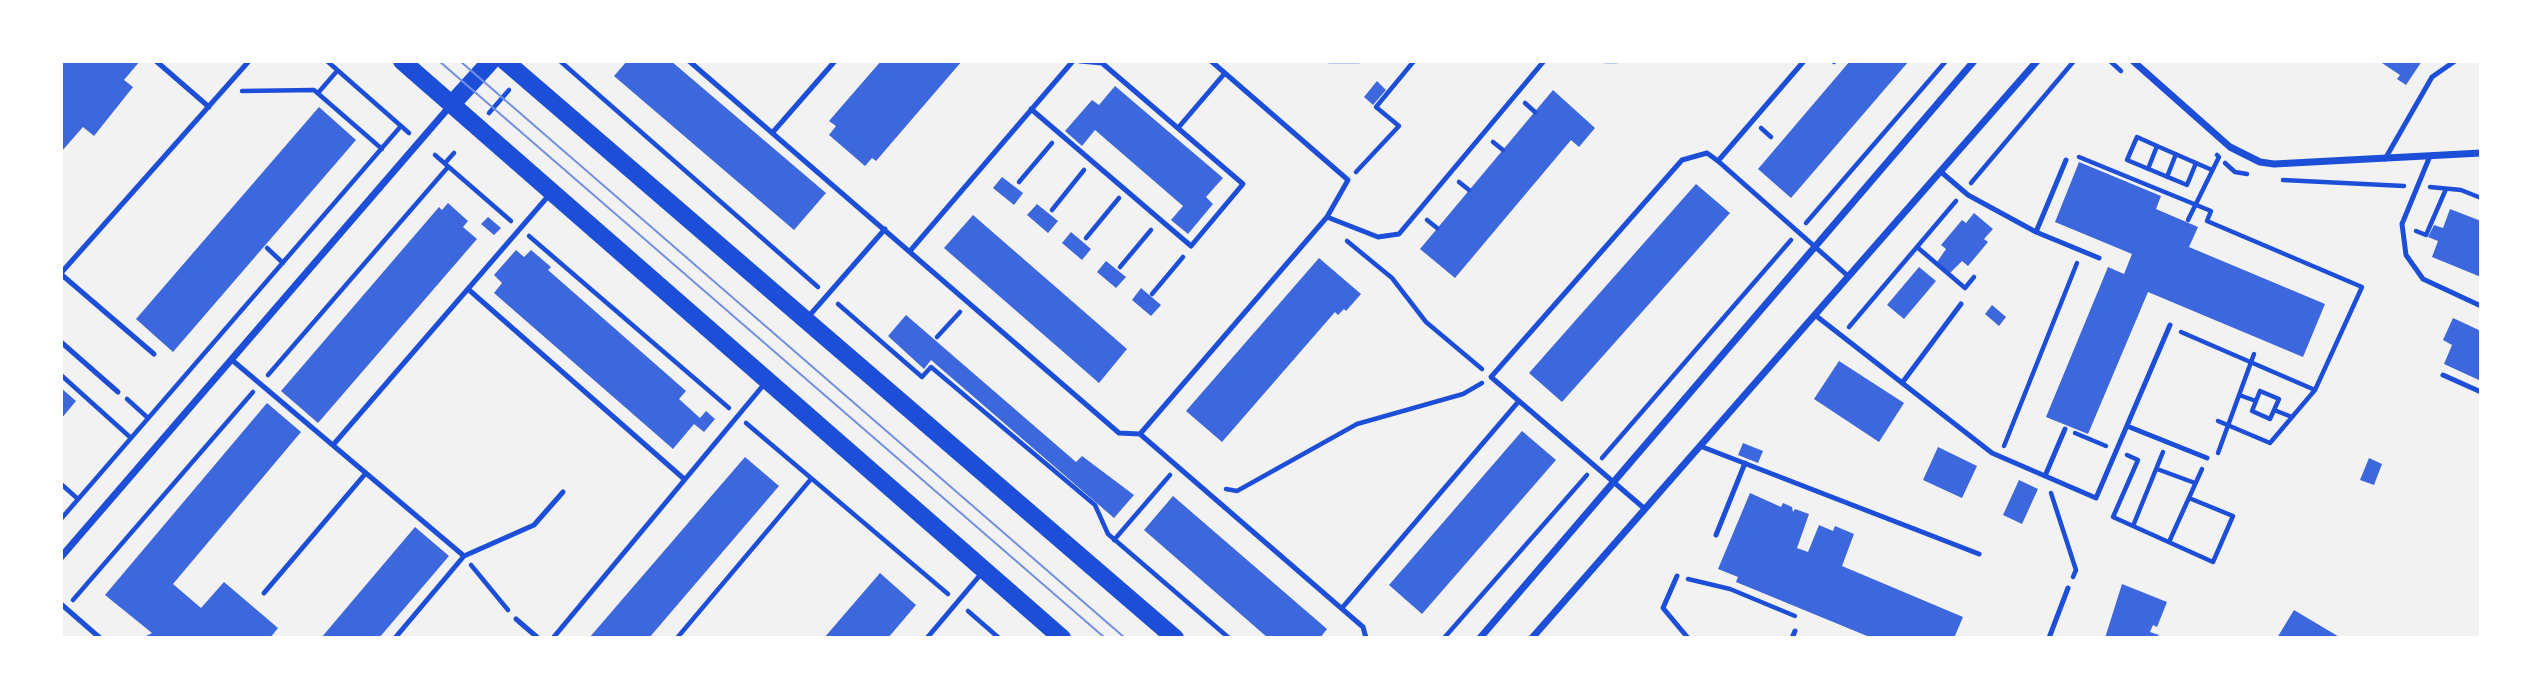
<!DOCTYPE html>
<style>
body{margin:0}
#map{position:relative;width:2542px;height:699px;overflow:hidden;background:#f2f2f2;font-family:"Sofia Sans Condensed",sans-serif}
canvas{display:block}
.frame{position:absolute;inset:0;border:63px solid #fff;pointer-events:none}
</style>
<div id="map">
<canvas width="2542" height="699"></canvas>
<div class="frame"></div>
</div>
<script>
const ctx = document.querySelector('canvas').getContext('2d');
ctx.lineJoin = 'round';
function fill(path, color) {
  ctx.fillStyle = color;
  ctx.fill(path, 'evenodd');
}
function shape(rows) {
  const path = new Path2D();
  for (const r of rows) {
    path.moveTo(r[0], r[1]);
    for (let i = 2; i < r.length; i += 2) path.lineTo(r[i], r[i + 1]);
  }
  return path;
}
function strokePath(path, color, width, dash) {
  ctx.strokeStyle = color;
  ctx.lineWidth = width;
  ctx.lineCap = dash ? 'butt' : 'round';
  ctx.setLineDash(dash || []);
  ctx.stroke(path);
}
const building = shape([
 [61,61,140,61,124,80,133,87,94,136,83,127,61,152],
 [627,61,671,61,826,193,794,230,614,76],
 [881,61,962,61,876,161,872,158,865,166,829,135,836,126,829,121],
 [1850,61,1909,61,1791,198,1758,169],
 [2379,61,2422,61,2406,85,2397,79,2400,75],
 [1377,81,1386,90,1373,105,1364,97],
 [1115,86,1223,178,1206,197,1213,204,1188,234,1171,220,1183,206,1095,130,1082,146,1065,131,1092,100,1099,105],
 [1553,90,1595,128,1579,147,1571,140,1455,278,1420,249],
 [319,107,356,140,173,352,136,319],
 [2079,162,2161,196,2156,209,2198,227,2189,247,2325,304,2303,357,2148,292,2088,434,2046,417,2108,267,2124,274,2132,254,2055,222],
 [1002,177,1023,193,1014,205,993,188],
 [1696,184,1730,213,1562,402,1529,373],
 [448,203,468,221,463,227,477,239,318,423,281,391,439,207,442,210],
 [1037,204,1058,221,1048,233,1027,215],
 [2450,209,2481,221,2481,277,2432,257,2438,241,2428,237,2434,225,2443,228],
 [1974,213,1993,229,1984,239,1988,242,1968,266,1962,261,1950,273,1937,262,1946,249,1941,245,1962,220,1966,223],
 [973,215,1127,349,1099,383,944,248],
 [488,217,501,228,494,235,481,224],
 [1071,232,1091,249,1082,260,1062,243],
 [516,250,524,257,531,250,551,267,548,270,686,391,679,399,700,418,706,411,715,419,704,432,694,424,673,449,494,293,502,283,494,275],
 [1319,258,1361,294,1346,311,1344,309,1338,315,1335,312,1222,442,1186,411],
 [1106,261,1126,277,1116,288,1097,272],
 [1919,267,1936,281,1904,319,1887,305],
 [1141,288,1161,305,1151,316,1132,300],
 [1992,305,2006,317,1999,326,1985,314],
 [906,315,1076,462,1082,456,1134,495,1114,518,931,360,924,369,888,336],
 [2453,318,2481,331,2481,381,2444,364,2452,345,2443,340],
 [1839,361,1904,403,1879,442,1814,399],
 [61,388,76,401,61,419],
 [267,403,301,432,173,584,201,608,224,582,278,628,270,638,142,638,152,633,105,595],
 [1522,431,1556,460,1422,614,1389,585],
 [1743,443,1763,451,1758,463,1738,455],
 [1938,447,1977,466,1962,498,1923,480],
 [745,457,779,486,649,638,589,638],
 [2369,458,2382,464,2374,485,2360,480],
 [2019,480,2038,489,2022,524,2003,515],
 [1750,493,1781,507,1783,503,1792,507,1793,512,1795,509,1809,514,1797,548,1808,552,1819,525,1833,531,1835,526,1854,534,1842,566,1963,617,1954,638,1872,638,1736,582,1738,577,1718,569],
 [1173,496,1327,629,1320,638,1268,638,1144,530],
 [415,527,449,556,379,638,321,638],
 [880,573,916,605,888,638,824,638],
 [2122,584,2167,602,2157,627,2153,625,2150,632,2159,635,2157,638,2105,638],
 [2294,610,2341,638,2277,638]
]);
const path = shape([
 [327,61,409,133],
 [560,61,818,287],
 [1329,61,1359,61],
 [1605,61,1617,61],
 [1833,61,1834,62],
 [2110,61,2121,71],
 [242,91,314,90,382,149],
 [318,93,337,71],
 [1525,103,1535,112],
 [489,113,509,90],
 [1761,128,1771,137],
 [1493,142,1503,150],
 [2157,146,2137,137,2127,160,2187,185,2196,163],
 [435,155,511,221],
 [2079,157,2211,211,2207,221,2362,287,2315,390,2270,443,2218,421],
 [445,163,454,153],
 [2225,163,2235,172,2247,174],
 [2148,169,2157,146,2212,170],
 [1356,172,1399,126,1376,107,1414,61],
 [2167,177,2176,154],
 [2283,180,2404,186],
 [1019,182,1052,143],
 [1459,182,1469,190],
 [1971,183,2074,61],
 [2430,187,2461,190,2481,198],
 [1052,210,1084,170],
 [1427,220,1437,228],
 [2188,220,2219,157,2217,155],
 [1806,223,1946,61],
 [2416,231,2426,235,2446,189],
 [529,236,729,408],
 [1086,238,1119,198],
 [1347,241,1392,278,1426,322,1482,369],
 [1917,247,1965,288,1974,277],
 [267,248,283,263],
 [1120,267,1151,230],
 [1152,294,1183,257],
 [838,304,922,377,931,367,1095,505,1108,534,1229,638],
 [1849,327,1956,201],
 [2181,332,2315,390],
 [937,337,960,312],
 [61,375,131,438],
 [268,375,448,167],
 [2260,391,2279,399,2270,419,2252,411,2260,391],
 [2239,395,2256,401],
 [127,399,148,418],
 [2274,410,2292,417],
 [746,423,948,594],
 [2075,433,2106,446],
 [2004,446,2077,263],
 [2218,453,2254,354],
 [2127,455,2138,460,2113,517,2213,562,2233,516,2189,498],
 [1602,458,1791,240],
 [2157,469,2195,483],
 [61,484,78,499],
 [1226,489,1237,491,1357,424,1463,394,1482,383],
 [2051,493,2076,570,2073,577],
 [61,519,401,126],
 [2133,526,2163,452],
 [1114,540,1170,475],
 [2169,542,2202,469],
 [471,565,508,610],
 [1688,579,1730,589,1795,616],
 [73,600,253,392],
 [968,611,999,638],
 [677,638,811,479],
 [1444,638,1587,475]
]);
const service = shape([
 [156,61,209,107],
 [689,61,1119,433,1140,434,1363,627,1366,638],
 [1031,109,1191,246,1243,184,1102,63,1080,61],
 [1178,128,1225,73],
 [773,132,835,61],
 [2430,156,2402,224,2406,255,2423,279,2481,306],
 [2385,159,2432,77,2455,61],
 [1718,161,1848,276],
 [1940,171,1968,195,2036,232,2099,258],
 [1327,217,1378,237,1399,234,1544,61],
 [2036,232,2066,160],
 [910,251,1073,61],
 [61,273,249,61],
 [62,275,154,354],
 [468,289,683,478],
 [1815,315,1992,453,2096,498,2170,325],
 [809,316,885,229],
 [61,342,118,392],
 [232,360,464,556,395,638],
 [2443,375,2481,392],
 [1902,383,1961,304],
 [2127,426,2207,458],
 [1140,434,1327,217,1348,180,1211,61],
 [333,445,550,194],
 [1700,446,1979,554],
 [2045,476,2065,429],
 [1645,509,1491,377,1682,160,1707,153,1718,161,1804,61],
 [1716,535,1745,463],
 [464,556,534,525,563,492],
 [1677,576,1663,608,1688,638],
 [264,593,366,473],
 [61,604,100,638],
 [1342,608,1519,401],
 [516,619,538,638],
 [553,638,766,382],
 [927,638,981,574],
 [1792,638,1795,631],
 [2049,638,2068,588]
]);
const minor = shape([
 [2133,61,2230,147,2260,162,2274,164,2481,153],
 [61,557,451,105],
 [1480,638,1974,61],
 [1532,638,2037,61]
]);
const primary = shape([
 [402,61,1062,638],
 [505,61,1175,638],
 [452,104,491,61]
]);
const tram = shape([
 [439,61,1105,638],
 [460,61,1125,638]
]);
fill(building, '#3d67dc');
strokePath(path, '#1d4ed8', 4.5);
strokePath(service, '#1d4ed8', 5);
strokePath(minor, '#1d4ed8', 7);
strokePath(primary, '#1d4ed8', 18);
strokePath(tram, '#7290e2', 2);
</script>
